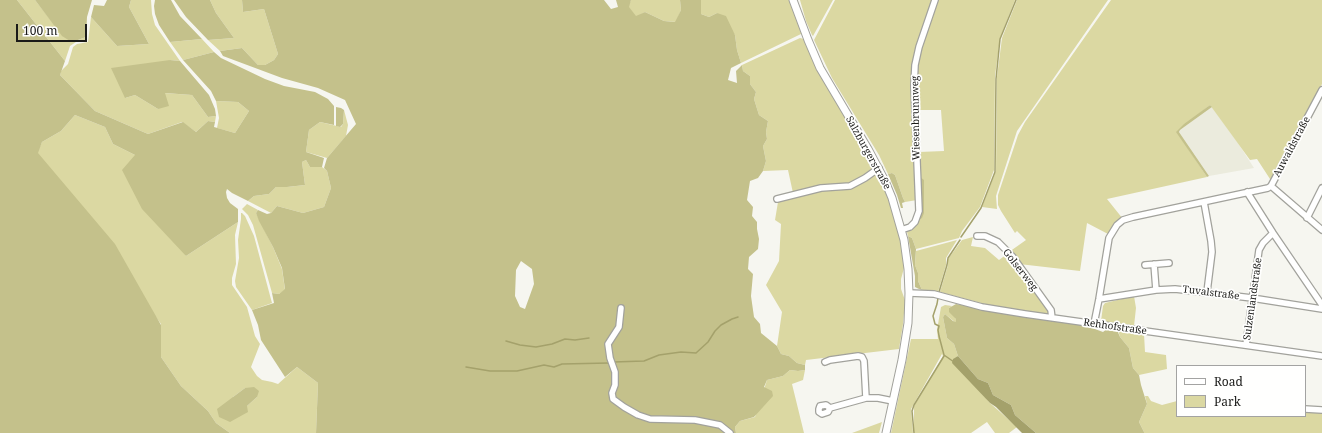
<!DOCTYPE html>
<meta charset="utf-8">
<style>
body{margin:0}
#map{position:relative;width:1322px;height:433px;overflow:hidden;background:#f6f6f0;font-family:"Noto Serif",serif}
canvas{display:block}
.legend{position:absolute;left:1176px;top:365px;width:130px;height:52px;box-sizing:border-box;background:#fffffe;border:1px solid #a3a3a2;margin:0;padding:5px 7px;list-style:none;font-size:12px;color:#1a1a18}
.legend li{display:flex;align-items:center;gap:8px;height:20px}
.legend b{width:20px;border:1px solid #a3a3a2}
.scale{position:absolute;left:16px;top:24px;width:71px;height:18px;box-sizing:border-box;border:2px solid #1a1a18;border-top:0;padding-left:5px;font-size:12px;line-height:14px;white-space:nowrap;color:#1a1a18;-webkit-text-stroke:3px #fffffe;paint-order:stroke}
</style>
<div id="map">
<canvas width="1322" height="433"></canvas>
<ul class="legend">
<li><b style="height:5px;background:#fff"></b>Road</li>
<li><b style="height:11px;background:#dbd8a2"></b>Park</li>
</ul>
<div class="scale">100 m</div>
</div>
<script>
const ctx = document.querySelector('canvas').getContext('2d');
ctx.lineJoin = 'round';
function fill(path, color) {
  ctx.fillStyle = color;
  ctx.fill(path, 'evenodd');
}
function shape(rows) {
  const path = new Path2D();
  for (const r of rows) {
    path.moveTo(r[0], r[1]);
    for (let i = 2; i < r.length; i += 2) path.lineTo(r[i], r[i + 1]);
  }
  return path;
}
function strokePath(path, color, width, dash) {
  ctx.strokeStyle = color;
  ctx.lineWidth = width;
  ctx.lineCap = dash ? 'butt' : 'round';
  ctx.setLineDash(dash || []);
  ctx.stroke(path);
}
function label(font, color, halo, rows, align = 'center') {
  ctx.font = font + ' "Noto Serif",serif';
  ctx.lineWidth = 3.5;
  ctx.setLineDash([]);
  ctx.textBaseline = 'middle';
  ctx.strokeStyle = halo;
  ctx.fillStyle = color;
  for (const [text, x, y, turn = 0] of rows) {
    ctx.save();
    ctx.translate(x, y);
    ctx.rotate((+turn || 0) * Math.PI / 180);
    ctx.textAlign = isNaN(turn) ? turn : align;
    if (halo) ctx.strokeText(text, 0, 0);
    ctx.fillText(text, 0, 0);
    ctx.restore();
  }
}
const built = shape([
 [1212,107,1238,143,1254,168,1209,176,1179,132,1180,130]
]);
const green = shape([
 [17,0,35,0,63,36,78,40,86,37,85,40,83,41,76,42,70,46,65,61],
 [131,0,151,0,152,14,155,25,180,61,170,60,125,98,135,95,158,109,164,93,192,95,208,117,216,116,215,122,208,121,196,132,182,122,148,134,95,111,60,75,61,71,68,64,73,47,77,44,88,42,91,17,117,46,149,44,129,7],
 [210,0,242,0,243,12,264,9,278,54,274,60,265,65,258,65,242,48,220,51,208,40,234,38,216,13],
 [631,0,680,0,681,10,676,22,664,21,645,12,636,17,628,7],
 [701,0,791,0,802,31,801,34,741,63,737,50,735,35,717,13,709,17,701,14],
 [800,0,833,0,813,36,812,35,806,21],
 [835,0,934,0,916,50,917,200,905,202,903,198,895,175,892,173,888,174,879,155,832,78,814,40],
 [936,0,1015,0,1000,38,995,76,994,170,980,207,962,231,959,238,916,249,912,238,908,236,907,232,913,227,917,221,920,177,919,152,944,151,941,110,917,110,915,86,917,65,923,38],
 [1017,0,1108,0,1017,131,996,196,997,209,982,207,996,171,997,77,1002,38],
 [1111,0,1322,0,1322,84,1272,179,1270,179,1257,159,1250,160,1210,105,1177,132,1207,177,1107,199,1123,219,1112,228,1108,234,1087,223,1080,271,1019,264,1009,252,1026,240,1017,231,1015,233,1001,211,998,205,998,195,1018,135,1025,122],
 [800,38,804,39,813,61,875,165,875,168,872,171,849,184,793,193,788,170,763,171,766,161,763,146,767,139,766,132,768,121,759,115,754,99,756,92,750,84,750,76,743,71,742,65],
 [202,39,214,52,183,60,170,42],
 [216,101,238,102,249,111,235,133,217,128,219,118],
 [344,110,348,125,346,136,327,158,306,152,309,130,320,122,341,127,343,124],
 [75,115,105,127,113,144,135,155,186,256,238,222,235,235,236,264,232,278,232,285,247,307,255,336,260,344,251,367,257,376,262,380,272,382,278,384,297,367,318,383,316,433,230,433,216,423,208,411,181,386,161,357,161,324,37,153,42,142,61,131],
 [245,388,257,397,247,406,233,397],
 [306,160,310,167,322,167,327,171,331,188,324,207,303,213,277,206,271,213,248,201,254,196,269,194,276,187,287,187,305,185,302,162],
 [876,172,879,173,881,179,892,207,904,254,904,268,901,279,901,289,906,303,906,310,904,313,903,324,899,349,806,360,805,365,797,363,789,356,781,354,777,346,782,312,766,285,779,261,781,224,775,220,778,202,782,199,819,189,840,188],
 [247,204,258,210,256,213,273,247,282,269,285,290,279,294,272,293,253,225,248,215,242,209],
 [241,213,242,213,245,216,254,236,272,303,252,310,236,287,235,281,239,258,238,240,241,219],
 [973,237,971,246,985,248,999,260,1007,254,1050,311,1050,314,1048,315,1014,310,981,303,940,292,948,265,948,259,962,240],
 [957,240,946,258,946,265,938,292,922,290,918,281,918,273,915,265,916,251],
 [1134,296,1136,308,1134,326,1101,321,1103,306,1105,303],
 [945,305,952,306,949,308,956,319,956,323,945,314,943,317,947,338,954,344,958,356,954,359,990,403,1017,427,1009,433,995,433,987,422,971,433,914,433,914,406,943,356,942,354,911,409,913,433,891,433,911,339,938,339,937,330,941,307],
 [1118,330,1144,334,1145,352,1166,355,1167,369,1139,375,1133,368,1129,348,1120,337],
 [790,370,798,371,805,370,803,380,792,384,804,433,736,433,735,427,740,421,755,417,767,380,783,376],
 [1145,396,1148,396,1151,401,1162,405,1177,401,1177,416,1305,416,1305,411,1322,413,1322,433,1144,433,1144,432,1139,422,1147,404],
 [882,422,879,433,852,433]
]);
const forest = shape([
 [0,0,17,0,65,61,60,75,95,111,148,134,183,122,196,132,208,121,215,122,214,127,235,133,249,111,238,102,216,101,211,91,183,60,214,52,221,58,265,79,284,86,315,92,328,99,334,106,334,125,320,122,309,130,306,152,324,158,322,167,310,167,306,160,302,162,305,185,287,187,276,187,269,194,254,196,248,201,232,193,227,189,226,192,227,198,230,203,238,209,238,222,186,256,142,209,122,170,135,155,113,144,105,127,75,115,61,131,42,142,38,153,115,244,161,325,161,357,181,386,208,411,216,423,230,433,0,433],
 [35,0,92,0,87,17,86,37,78,40,70,41,62,36],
 [107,0,131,0,129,7,149,44,117,46,91,17,94,5,104,6],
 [155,0,171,0,180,16,202,39,170,42,159,25,155,14,154,6],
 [174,0,210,0,216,13,234,38,208,40,186,17],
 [242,0,604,0,611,9,618,7,616,0,631,0,629,7,636,16,645,12,664,21,675,22,681,10,680,0,701,0,701,14,709,17,717,13,726,16,735,35,737,50,741,63,731,68,728,80,737,83,736,71,742,65,743,71,750,76,750,84,756,92,754,99,759,115,768,121,766,132,767,139,763,146,766,161,763,171,758,178,750,181,747,200,753,207,752,216,757,222,757,229,759,239,758,249,749,257,748,269,753,274,751,296,754,317,760,324,761,333,777,346,781,354,789,356,797,363,805,365,805,370,798,371,790,370,783,376,767,380,764,387,772,391,773,396,754,417,740,421,735,427,736,433,316,433,318,383,297,367,285,377,261,340,258,325,252,310,274,303,272,293,279,294,285,289,282,268,273,247,259,221,256,213,258,210,267,214,271,213,277,206,303,213,324,207,331,188,327,171,324,168,327,158,356,124,345,100,318,88,282,78,223,56,220,51,242,48,258,65,265,65,274,60,278,54,264,9,243,12],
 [521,261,532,269,534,284,525,309,520,307,515,296,516,270],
 [170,60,180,61,209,95,215,109,216,116,208,117,192,95,165,93,169,106,158,109,135,95,125,98,111,68],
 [1210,105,1212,107,1180,130,1179,132,1209,176,1207,177,1176,132,1184,124],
 [336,107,341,108,344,110,343,124,340,127,336,126],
 [892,173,895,175,903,198,905,202,902,203,903,208,901,208,897,195,888,174],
 [920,177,924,180,924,213,922,218,917,221],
 [908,236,912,238,916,249,915,265,918,273,918,281,922,290,919,289,915,287,915,276],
 [956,304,1084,325,1103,332,1109,327,1117,330,1120,337,1129,348,1133,368,1139,375,1141,385,1147,404,1139,422,1144,432,1144,433,1036,433,1015,415,1011,405,993,395,988,383,978,379,958,356,954,344,947,338,943,317,945,314,953,321,956,322,956,319,949,312,949,308],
 [254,387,259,391,257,397,247,406,248,412,230,422,219,417,217,409,245,388]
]);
const water = shape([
 [958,356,978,379,988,383,993,395,1011,405,1015,415,1036,433,1022,433,996,407,990,403,952,363,953,359]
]);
const stream = shape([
 [961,237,981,208,995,172,996,79,1000,39,1016,0],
 [939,292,947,265,948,258,960,240],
 [938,298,937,304,933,316,935,324,939,326,938,330,939,336,944,355,954,362],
 [506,341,520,345,536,347,552,344,565,339,575,340,589,338],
 [613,362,644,361,659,355,681,352,696,353,708,342,715,331,721,325,732,319,738,317],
 [466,367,490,371,517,371,544,365,554,367,562,364,609,363],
 [914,433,912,411,914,405,944,356]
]);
const minor = shape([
 [1271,186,1322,230],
 [1247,192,1273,233,1322,305],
 [777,199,821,188,850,186,865,178,879,168],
 [1204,202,1211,241,1212,252,1207,292],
 [1307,218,1322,188],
 [901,230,910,227,915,222,919,211,914,86,915,65,919,47,935,0],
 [977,236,985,236,998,242,1013,257,1051,310,1052,318],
 [1154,264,1156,290],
 [1145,265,1169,263],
 [909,293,934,294,982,307,1025,314,1322,356],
 [1099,299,1156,290,1175,289,1252,298,1322,309],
 [621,308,619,327,608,344,610,358,615,372,615,385,612,393,613,399,624,407,638,415,650,419,695,420,720,425,730,433],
 [1094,324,1099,299,1109,238,1117,225,1123,220,1133,217,1268,188,1271,186,1322,90],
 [1246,345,1259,250,1263,243,1273,233],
 [825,362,830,360,858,356,862,357,864,361,866,398],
 [830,408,828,412,822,414,819,412,819,409,820,406,826,405,830,408,866,398,878,398,893,401],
 [1305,409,1322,410]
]);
const major = shape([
 [793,0,808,40,820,68,868,149,885,181,892,198,904,240,908,269,909,293,908,323,902,360,886,433]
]);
const streetNames = [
 ["Wiesenbrunnweg",916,118,-91],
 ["Auwaldstraße",1292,147,-62],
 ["Salzburgerstraße",868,153,61],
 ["Golserweg",1020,270,52],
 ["Tuvalstraße",1211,293,7],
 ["Sulzenlandstraße",1253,299,-82],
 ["Rehhofstraße",1115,327,8]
];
fill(built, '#ebebdd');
fill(green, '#dbd8a2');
fill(forest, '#c4c18b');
fill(water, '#a4a16b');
strokePath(stream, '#a4a16b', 1.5);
strokePath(minor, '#a2a29c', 8);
strokePath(major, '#a2a29c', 9);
strokePath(minor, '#fff', 5.5);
strokePath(major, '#fff', 7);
label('10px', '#1a1a18', '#fffffe', streetNames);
</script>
